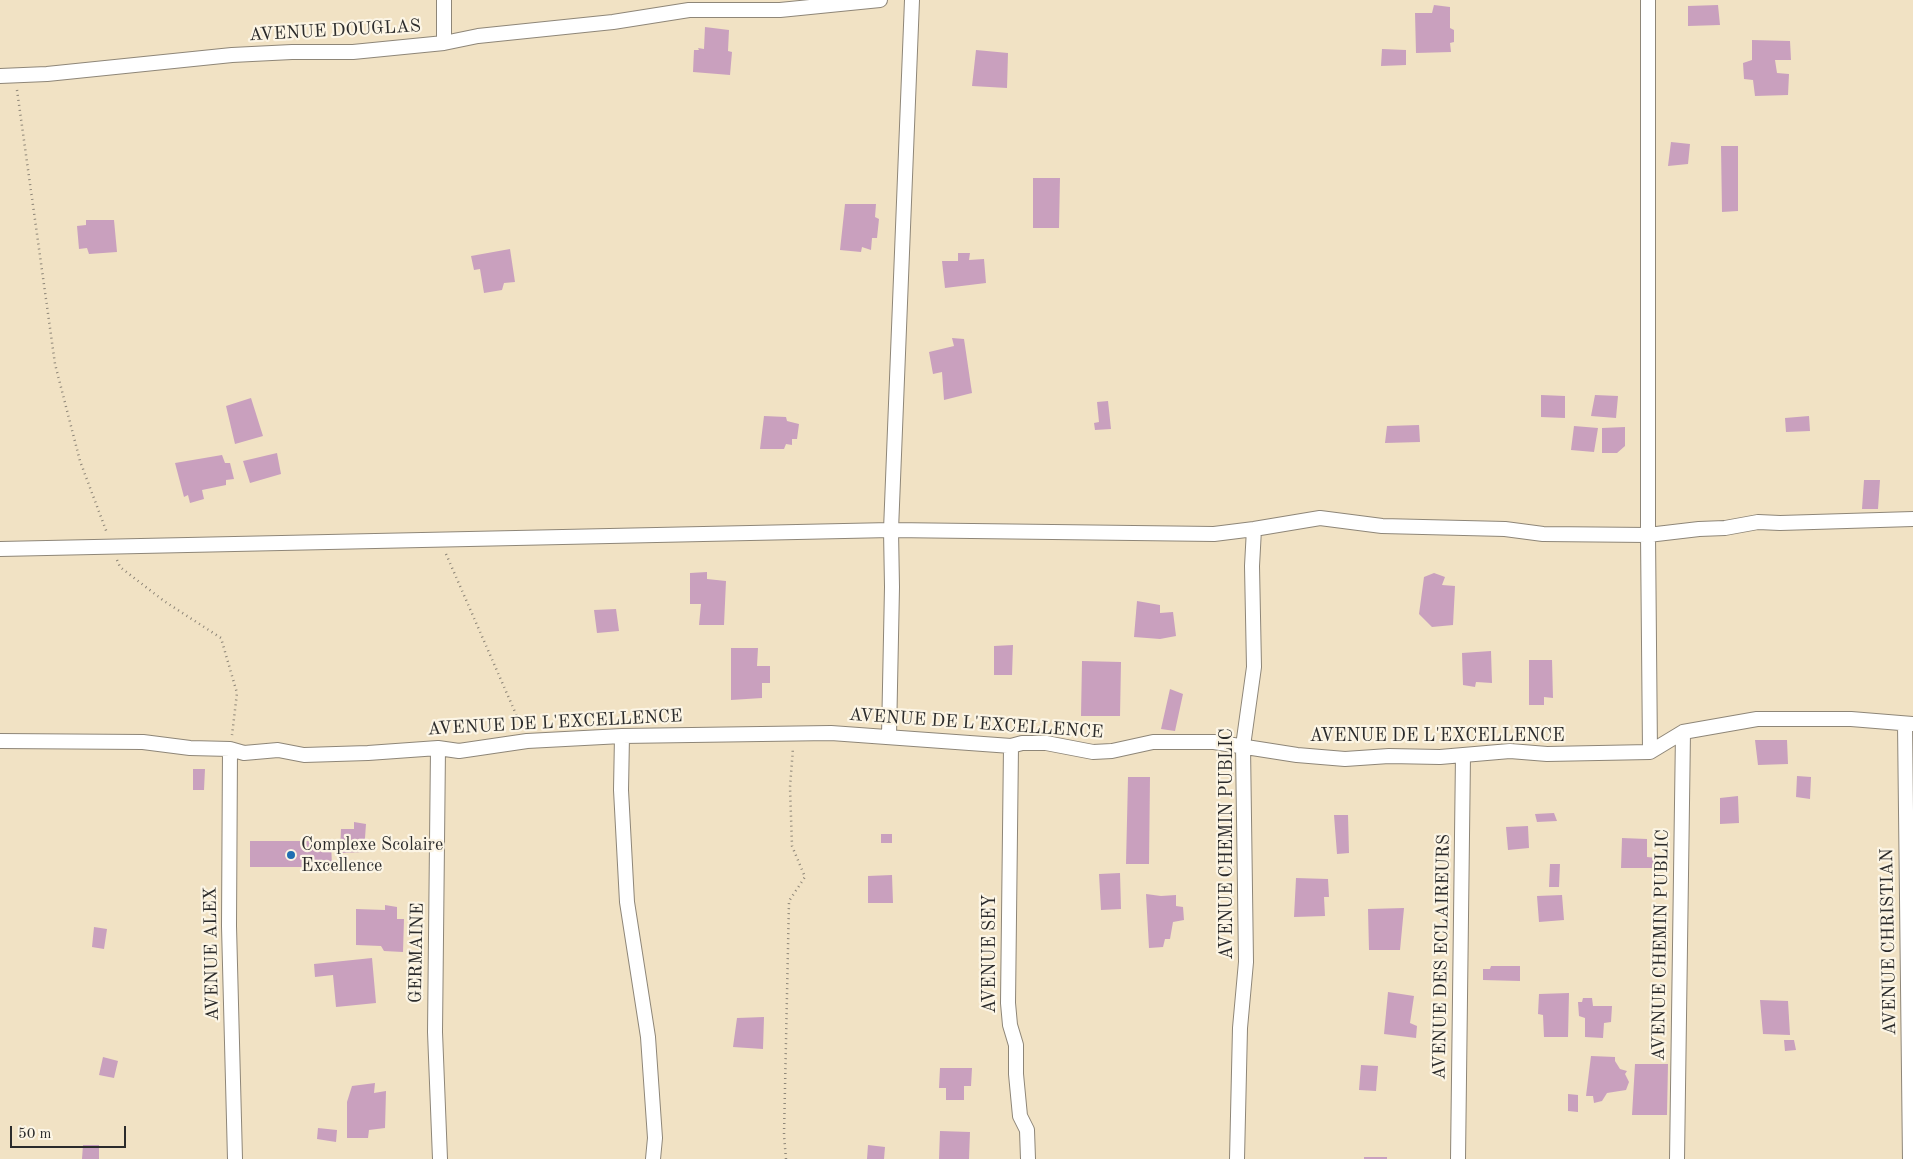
<!DOCTYPE html>
<style>
body{margin:0}
#map{position:relative;width:1913px;height:1159px;overflow:hidden;background:#f1e2c4;font-family:"Old Standard TT",serif}
canvas{display:block}
.scale{position:absolute;left:10px;top:1126px;width:116px;height:22px;box-sizing:border-box;border:2px solid #2b2b2b;border-top:0;padding-left:6px;font-size:15px;line-height:18px;white-space:nowrap;color:#2b2b2b;-webkit-text-stroke:4px #fcf5e5;paint-order:stroke}
</style>
<div id="map">
<canvas width="1913" height="1159"></canvas>
<div class="scale">50 m</div>
</div>
<script>
const ctx = document.querySelector('canvas').getContext('2d');
ctx.lineJoin = 'round';
function fill(path, color) {
  ctx.fillStyle = color;
  ctx.fill(path, 'evenodd');
}
function shape(rows) {
  const path = new Path2D();
  for (const r of rows) {
    path.moveTo(r[0], r[1]);
    for (let i = 2; i < r.length; i += 2) path.lineTo(r[i], r[i + 1]);
  }
  return path;
}
function strokePath(path, color, width, dash) {
  ctx.strokeStyle = color;
  ctx.lineWidth = width;
  ctx.lineCap = dash ? 'butt' : 'round';
  ctx.setLineDash(dash || []);
  ctx.stroke(path);
}
function label(font, color, halo, rows, align = 'center') {
  ctx.font = font + ' "Old Standard TT",serif';
  ctx.lineWidth = 4.5;
  ctx.setLineDash([]);
  ctx.textBaseline = 'middle';
  ctx.strokeStyle = halo;
  ctx.fillStyle = color;
  for (const [text, x, y, turn = 0] of rows) {
    ctx.save();
    ctx.translate(x, y);
    ctx.rotate((+turn || 0) * Math.PI / 180);
    ctx.textAlign = isNaN(turn) ? turn : align;
    if (halo) ctx.strokeText(text, 0, 0);
    ctx.fillText(text, 0, 0);
    ctx.restore();
  }
}
const building = shape([
 [1434,5,1450,7,1450,28,1454,30,1454,42,1450,43,1451,52,1416,53,1415,13,1432,13],
 [1718,5,1720,25,1688,26,1688,6],
 [705,27,729,30,728,51,732,52,730,75,693,72,694,50,699,50,698,48,704,49],
 [1752,40,1790,41,1791,60,1775,60,1777,73,1789,74,1788,95,1755,96,1753,80,1744,79,1743,63,1752,60],
 [1382,49,1406,50,1406,65,1381,66],
 [976,50,1008,53,1007,88,972,86],
 [1671,142,1690,144,1688,164,1668,166],
 [1721,146,1738,146,1738,211,1722,212],
 [1033,178,1060,178,1059,228,1033,228],
 [845,204,876,204,875,217,879,219,877,238,872,238,871,250,862,247,861,252,840,250],
 [86,220,114,220,117,252,89,254,87,248,79,249,77,226,86,225],
 [510,249,515,282,504,283,502,290,484,293,480,269,474,270,471,256],
 [958,253,970,253,969,260,984,259,986,283,945,288,942,261,958,261],
 [952,338,964,339,972,393,944,400,942,372,933,374,929,352,954,346],
 [1541,395,1565,396,1565,418,1541,417],
 [1595,395,1618,396,1616,418,1591,416],
 [251,398,263,436,235,444,226,406],
 [1108,401,1111,429,1095,430,1094,423,1099,422,1097,402],
 [764,416,786,417,787,421,799,424,797,439,792,439,792,445,786,444,784,449,760,449],
 [1809,416,1810,431,1786,432,1785,418],
 [1419,425,1420,442,1385,443,1387,426],
 [1574,426,1598,428,1594,452,1571,450],
 [1625,427,1625,446,1617,453,1602,453,1602,428],
 [277,453,281,474,250,483,243,461],
 [222,455,225,463,230,463,234,479,226,480,226,485,202,490,204,499,190,503,188,495,184,497,175,463],
 [1864,480,1880,480,1878,509,1862,509],
 [707,572,707,579,726,581,724,625,699,625,701,604,690,604,690,573],
 [1434,573,1445,577,1442,585,1455,586,1453,625,1432,627,1419,614,1424,577],
 [1137,601,1160,605,1160,613,1173,612,1176,636,1160,639,1134,637],
 [616,609,619,631,597,633,594,610],
 [1013,645,1012,675,994,675,994,646],
 [731,648,758,648,757,666,770,666,770,683,762,683,762,698,731,700],
 [1491,651,1492,683,1476,682,1475,687,1463,685,1462,653],
 [1529,660,1552,660,1553,698,1544,697,1544,705,1529,705],
 [1082,661,1121,662,1120,716,1081,716],
 [1170,689,1183,694,1175,731,1161,729],
 [1755,740,1787,740,1788,764,1758,765],
 [193,769,205,769,204,790,193,790],
 [1797,776,1811,777,1810,799,1796,797],
 [1128,777,1150,777,1149,864,1126,864],
 [1738,796,1739,823,1720,824,1720,798],
 [1554,813,1557,821,1537,822,1535,814],
 [1334,815,1348,815,1349,853,1337,854],
 [354,822,366,824,364,852,340,853,341,829,354,829],
 [1528,826,1529,848,1508,850,1506,827],
 [881,834,892,834,892,843,881,843],
 [1622,838,1647,839,1647,857,1657,858,1657,868,1621,868],
 [250,841,331,841,332,867,250,867],
 [1550,864,1560,864,1559,887,1549,887],
 [1120,873,1121,909,1101,910,1099,874],
 [892,875,893,903,868,903,868,876],
 [1296,878,1328,879,1329,897,1324,897,1325,916,1294,917],
 [1146,894,1161,896,1176,895,1176,906,1183,907,1184,920,1173,922,1170,939,1165,939,1163,947,1149,948],
 [1562,895,1564,920,1539,922,1537,896],
 [385,905,397,907,397,919,404,919,403,952,384,951,381,946,356,945,356,909,385,910],
 [1404,908,1400,950,1369,950,1368,909],
 [94,927,107,929,104,949,92,947],
 [372,958,376,1003,336,1007,333,975,315,977,314,964],
 [1491,966,1520,966,1520,981,1483,980,1483,969,1490,969],
 [1388,992,1414,996,1410,1023,1417,1026,1416,1038,1384,1034],
 [1569,993,1568,1037,1544,1037,1543,1015,1538,1014,1539,994],
 [1583,998,1592,998,1593,1006,1612,1006,1611,1022,1604,1023,1603,1038,1585,1037,1585,1018,1579,1016,1578,1002,1582,1002],
 [1760,1000,1788,1001,1790,1035,1763,1034],
 [764,1017,763,1049,733,1047,737,1018],
 [1784,1040,1794,1040,1796,1050,1785,1051],
 [1591,1056,1615,1057,1615,1061,1620,1069,1627,1071,1625,1074,1629,1082,1626,1090,1607,1093,1602,1101,1594,1103,1593,1096,1586,1096],
 [103,1057,118,1061,114,1078,99,1075],
 [1635,1064,1668,1064,1667,1115,1632,1115],
 [1361,1065,1378,1066,1376,1091,1359,1090],
 [940,1068,972,1068,971,1086,964,1086,964,1100,946,1100,946,1088,939,1088],
 [375,1083,374,1093,386,1091,385,1128,369,1130,368,1138,347,1138,347,1102,352,1086],
 [1568,1094,1578,1095,1578,1112,1568,1111],
 [318,1128,337,1130,336,1142,317,1139],
 [940,1131,970,1132,969,1159,939,1159],
 [83,1145,99,1145,99,1159,82,1159],
 [868,1145,885,1147,884,1159,867,1159],
 [1364,1157,1387,1157,1387,1159,1364,1159]
]);
const path = shape([
 [17,90,55,364,80,461,107,533],
 [446,554,522,728],
 [117,560,120,567,164,601,221,638,237,693,232,735],
 [786,1159,784,1135,789,901,805,877,792,846,790,787,793,748]
]);
const street = shape([
 [1648,0,1648,535,1650,752],
 [444,43,444,0],
 [0,76,47,74,232,55,292,52,353,52,444,43,478,36,613,22,689,10,780,10,880,0],
 [0,549,891,530,1214,534,1254,529,1320,518,1382,526,1505,529,1543,534,1648,535,1699,529,1725,528,1758,522,1780,523,1913,519],
 [1905,724,1910,1159],
 [622,736,621,790,627,902,648,1037,655,1138,653,1159],
 [889,736,892,587,891,530,912,0],
 [0,741,143,742,190,748,230,749,244,753,278,750,304,755,368,753,438,748,459,751,527,741,622,736,831,733,1011,746,1022,743,1046,743,1093,752,1112,751,1153,742,1214,742,1297,755,1345,759,1389,756,1440,757,1510,751,1547,754,1650,752,1683,732,1757,719,1851,719,1913,724],
 [1011,746,1008,1003,1010,1025,1016,1045,1016,1074,1020,1116,1027,1130,1028,1159],
 [438,748,435,1032,440,1159],
 [230,749,229,926,235,1159],
 [1237,1159,1240,1028,1246,962,1243,746,1254,667,1252,566,1254,529],
 [1458,1159,1463,755],
 [1677,1159,1683,732]
]);
const markers = [
 [291,855,5,"#1f6fb2"]
];
const streetNames = [
 ["AVENUE DOUGLAS",335,31,-3],
 ["AVENUE DE L'EXCELLENCE",555,723,-3],
 ["AVENUE DE L'EXCELLENCE",976,724,4],
 ["AVENUE DE L'EXCELLENCE",1437,736],
 ["AVENUE CHEMIN PUBLIC",1227,844,-90],
 ["AVENUE CHRISTIAN",1889,942,-91],
 ["AVENUE CHEMIN PUBLIC",1661,945,-89],
 ["GERMAINE",417,953,-89],
 ["AVENUE ALEX",212,954,-91],
 ["AVENUE SEY",990,954,-90],
 ["AVENUE DES ECLAIREURS",1442,957,-89]
];
const poiNames = [
 ["Complexe Scolaire",301,845],
 ["Excellence",301,866]
];
fill(building, '#c9a0be');
strokePath(street, '#8e8678', 16);
strokePath(path, '#8e8678', 2.5, [1, 4]);
strokePath(street, '#fff', 14);
for (const [x, y, r, color] of markers) {
  const dot = new Path2D();
  dot.arc(x, y, r, 0, 2 * Math.PI);
  ctx.fillStyle = color;
  ctx.fill(dot);
  strokePath(dot, '#fcf5e5', 2);
}
label('18px', '#2b2b2b', '#fcf5e5', streetNames);
label('18px', '#2b2b2b', '#fcf5e5', poiNames, 'left');
</script>
